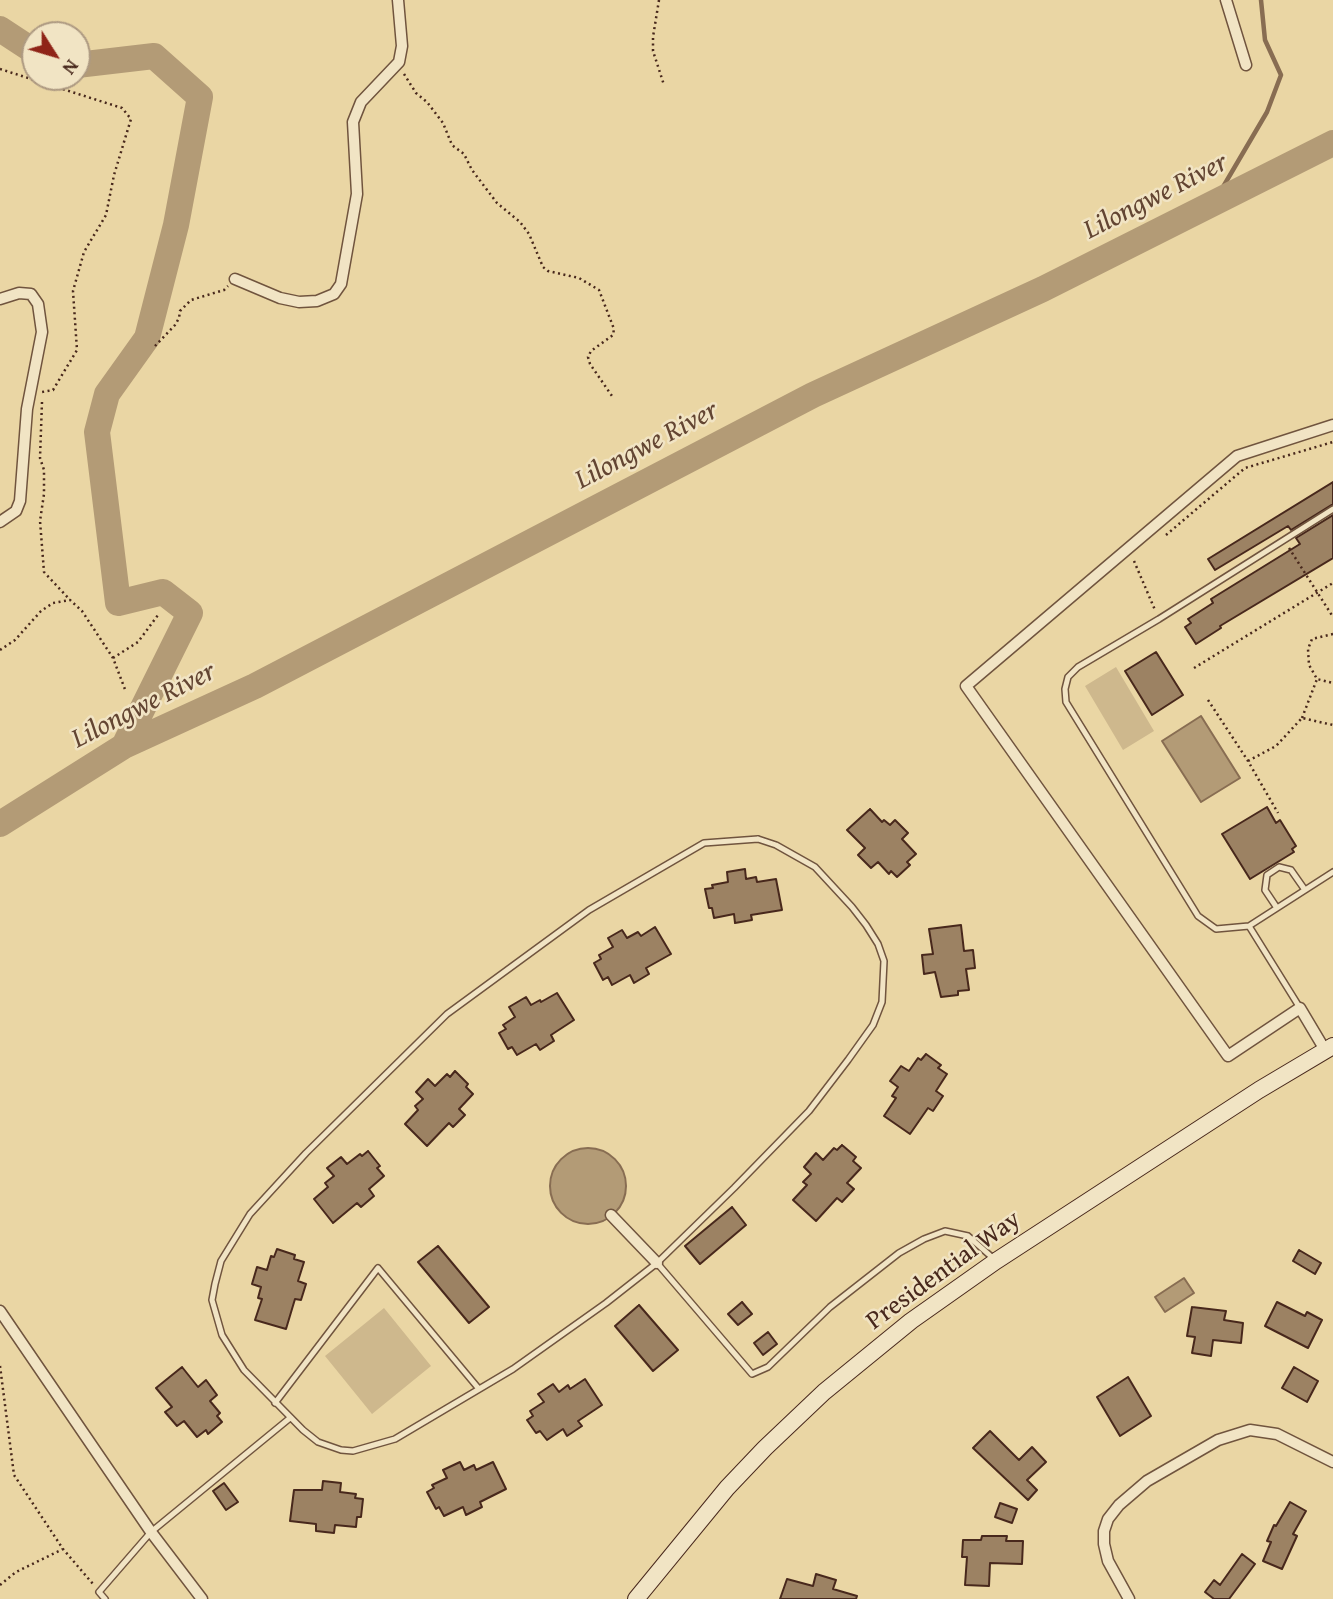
<!DOCTYPE html>
<style>
body{margin:0}
#map{position:relative;width:1333px;height:1599px;overflow:hidden;background:#ead6a4;font-family:"Gentium Book Plus",serif}
canvas{display:block}
.north{position:absolute;left:21px;top:21px;width:70px;height:70px;box-sizing:border-box;background:#f1e4c4;border:2px solid #ad9981;border-radius:50%;rotate:127deg;font-size:19px;font-weight:700;line-height:28px;text-align:center;color:#48281c}
.north::after{content:'';display:block;margin:auto;width:24px;height:32px;background:#8f2418;clip-path:polygon(50% 0,100% 100%,50% 72%,0 100%)}
</style>
<div id="map">
<canvas width="1333" height="1599"></canvas>
<div class="north">N</div>
</div>
<script>
const ctx = document.querySelector('canvas').getContext('2d');
ctx.lineJoin = 'round';
function fill(path, color) {
  ctx.fillStyle = color;
  ctx.fill(path, 'evenodd');
}
function shape(rows) {
  const path = new Path2D();
  for (const r of rows) {
    if (r.length === 3) {
      path.moveTo(r[0] + r[2], r[1]);
      path.arc(r[0], r[1], r[2], 0, 2 * Math.PI);
      continue;
    }
    path.moveTo(r[0], r[1]);
    for (let i = 2; i < r.length; i += 2) path.lineTo(r[i], r[i + 1]);
  }
  return path;
}
function strokePath(path, color, width, dash) {
  ctx.strokeStyle = color;
  ctx.lineWidth = width;
  ctx.lineCap = dash ? 'butt' : 'round';
  ctx.setLineDash(dash || []);
  ctx.stroke(path);
}
function label(font, color, halo, rows, align = 'center') {
  ctx.font = font + ' "Gentium Book Plus",serif';
  ctx.lineWidth = 5;
  ctx.setLineDash([]);
  ctx.textBaseline = 'middle';
  ctx.strokeStyle = halo;
  ctx.fillStyle = color;
  for (const [text, x, y, turn = 0] of rows) {
    ctx.save();
    ctx.translate(x, y);
    ctx.rotate((+turn || 0) * Math.PI / 180);
    ctx.textAlign = isNaN(turn) ? turn : align;
    if (halo) ctx.strokeText(text, 0, 0);
    ctx.fillText(text, 0, 0);
    ctx.restore();
  }
}
const green = shape([
 [1116,667,1154,731,1123,750,1085,686],
 [384,1308,431,1366,372,1414,325,1356]
]);
const water = shape([
 [1201,716,1240,778,1201,802,1162,741,1201,716],
 [588,1186,38],
 [1184,1278,1194,1293,1165,1312,1155,1297,1184,1278]
]);
const stream = shape([
 [1213,204,1267,112,1281,75,1265,40,1261,0]
]);
const river = shape([
 [0,29,35,52],
 [77,65,154,56,200,97,176,225,147,338,107,394,97,432,118,603,163,592,190,613,124,746],
 [0,824,124,746,255,686,813,395,1043,289,1333,143]
]);
const building = shape([
 [1333,482,1333,504,1291,530,1288,526,1215,570,1208,559,1333,482],
 [1333,515,1333,558,1220,626,1221,628,1196,644,1185,627,1191,623,1188,619,1213,603,1211,599,1300,544,1296,538,1333,515],
 [1156,652,1183,695,1152,715,1125,671,1156,652],
 [1267,807,1276,823,1280,820,1296,846,1292,849,1294,852,1250,879,1222,834,1267,807],
 [870,809,882,822,884,820,890,825,895,820,908,833,902,839,916,854,907,862,910,865,897,877,891,871,889,874,878,862,871,868,858,855,865,848,847,830,870,809],
 [745,869,746,879,756,877,757,882,776,879,782,910,751,915,752,920,735,923,734,914,714,918,712,908,709,908,705,889,713,888,712,885,728,882,727,872,745,869],
 [961,925,964,951,973,950,975,968,966,969,969,990,958,991,958,995,941,997,935,972,924,974,922,955,933,954,929,929,961,925],
 [655,927,671,954,646,968,649,974,634,983,630,975,612,985,608,977,603,980,594,963,601,959,599,955,613,947,608,938,622,930,627,938,638,932,641,936,655,927],
 [557,993,574,1020,551,1035,554,1041,540,1050,536,1044,517,1055,512,1047,508,1049,499,1033,506,1029,503,1025,515,1017,509,1007,526,997,531,1005,540,1000,541,1002,557,993],
 [926,1054,941,1065,938,1068,947,1074,936,1091,943,1096,933,1111,928,1108,910,1134,884,1116,896,1098,892,1096,898,1087,890,1081,901,1066,909,1071,918,1058,921,1060,926,1054],
 [455,1071,468,1084,466,1087,473,1094,459,1109,465,1115,453,1127,449,1123,427,1146,405,1124,418,1110,415,1106,423,1099,416,1092,428,1079,435,1086,447,1074,450,1077,455,1071],
 [842,1145,856,1157,853,1161,861,1168,847,1183,854,1189,842,1202,837,1198,816,1221,793,1200,807,1185,803,1182,811,1174,804,1167,816,1153,823,1160,834,1148,837,1150,842,1145],
 [368,1151,380,1166,377,1168,384,1176,369,1189,374,1196,361,1207,357,1203,333,1223,314,1199,328,1187,325,1183,334,1176,327,1168,341,1157,347,1164,360,1154,362,1156,368,1151],
 [732,1207,746,1225,700,1264,685,1246,732,1207],
 [438,1246,489,1307,469,1323,418,1262,438,1246],
 [277,1249,295,1255,294,1259,304,1262,298,1281,306,1284,301,1300,295,1299,286,1329,255,1320,262,1299,258,1298,261,1287,252,1284,257,1267,267,1270,271,1256,274,1257,277,1249],
 [1299,1250,1321,1263,1315,1274,1293,1261,1299,1250],
 [742,1302,752,1314,738,1325,728,1314,742,1302],
 [1277,1302,1305,1316,1307,1312,1322,1320,1308,1348,1265,1326,1277,1302],
 [639,1305,678,1350,653,1371,615,1326,639,1305],
 [1192,1307,1226,1311,1224,1320,1243,1323,1241,1343,1213,1340,1211,1356,1192,1353,1195,1337,1187,1336,1192,1307],
 [768,1332,777,1344,763,1355,754,1343,768,1332],
 [182,1367,198,1387,206,1380,217,1395,210,1401,220,1413,217,1416,222,1422,208,1434,206,1430,197,1437,184,1421,177,1426,165,1412,172,1407,156,1388,182,1367],
 [1294,1367,1318,1381,1307,1402,1282,1388,1294,1367],
 [1128,1377,1151,1416,1120,1436,1097,1397,1128,1377],
 [585,1379,602,1405,578,1421,582,1426,567,1436,563,1429,547,1440,540,1431,536,1433,527,1420,533,1416,530,1411,544,1402,538,1394,553,1384,559,1392,568,1385,570,1389,585,1379],
 [990,1431,1019,1460,1032,1447,1046,1462,1027,1480,1037,1490,1028,1500,973,1448,990,1431],
 [460,1462,464,1470,474,1465,476,1470,493,1462,506,1489,480,1502,482,1507,466,1515,463,1507,444,1516,439,1507,436,1509,427,1492,434,1488,432,1485,447,1478,443,1470,460,1462],
 [323,1481,341,1483,340,1492,356,1494,355,1498,363,1499,361,1517,357,1517,356,1527,335,1525,334,1533,316,1531,316,1524,290,1521,294,1490,322,1490,323,1481],
 [224,1483,238,1502,226,1510,213,1491,224,1483],
 [1290,1502,1306,1511,1293,1534,1297,1536,1282,1569,1263,1561,1271,1542,1267,1541,1274,1525,1276,1526,1290,1502],
 [1000,1503,1017,1509,1012,1523,995,1517,1000,1503],
 [982,1536,1007,1536,1006,1541,1023,1541,1022,1564,990,1563,989,1586,965,1585,967,1557,962,1557,963,1540,981,1540,982,1536],
 [1242,1554,1255,1564,1229,1599,1214,1599,1205,1592,1214,1580,1220,1585,1242,1554],
 [816,1574,836,1580,833,1589,857,1596,856,1599,780,1599,787,1579,813,1586,816,1574]
]);
const path = shape([
 [659,0,653,37,653,51,664,85],
 [0,69,122,108,131,119,114,175,106,215,84,252,73,291,77,350,53,390,42,392],
 [404,74,416,93,427,102,443,123,452,145,464,154,472,170,497,203,520,222,529,234,543,267,548,271,579,278,599,290,614,329,613,335,591,351,588,357,590,364,612,396],
 [155,346,175,325,179,318,180,311,191,300,224,290,228,286],
 [42,402,40,458,44,470,44,494,40,521,44,572,70,600],
 [1166,535,1245,468,1333,442],
 [1289,548,1333,617],
 [1134,561,1155,610],
 [1333,634,1312,639,1308,649,1309,665,1317,679,1333,683],
 [0,650,15,640,41,611,53,603,70,600,82,611,113,658,126,692],
 [113,658,138,642,158,615],
 [1194,668,1333,583],
 [1208,700,1248,761,1278,813],
 [1302,718,1317,679],
 [1248,761,1276,746,1302,718,1333,725],
 [0,1366,14,1475,63,1549,93,1584],
 [0,1585,16,1572,63,1549]
]);
const service = shape([
 [1333,509,1159,619,1078,667,1068,677,1065,689,1066,702,1198,916,1216,929,1249,926,1333,872],
 [758,839,776,845,815,867,852,907,866,925,878,944,884,961,882,1002,873,1025,848,1060,809,1111,734,1188,657,1263,606,1303,513,1369,395,1439,353,1451,341,1450,318,1442,303,1430,244,1370,222,1335,212,1300,215,1284,221,1261,250,1214,306,1153,447,1014,589,910,704,843,758,839],
 [1277,908,1265,890,1267,875,1279,867,1291,870,1305,890],
 [1249,926,1300,1008],
 [657,1263,752,1374,768,1367,830,1307,899,1253,924,1239,945,1231,968,1236,994,1259],
 [275,1403,378,1268,479,1389],
 [105,1599,99,1592,151,1532,290,1418]
]);
const minor = shape([
 [1226,0,1246,65],
 [235,279,280,298,299,302,317,301,334,294,341,284,357,194,353,122,361,102,399,62,402,46,398,0],
 [0,299,19,293,31,294,38,304,42,332,27,409,20,501,16,511,0,522],
 [1325,1050,1300,1008,1228,1056,966,686,1237,456,1333,425],
 [611,1215,657,1263],
 [0,1311,151,1532,202,1599],
 [1129,1599,1108,1561,1104,1544,1104,1531,1108,1519,1119,1505,1147,1481,1218,1440,1250,1430,1277,1434,1333,1462]
]);
const secondary = shape([
 [636,1599,727,1488,765,1448,824,1392,911,1321,996,1261,1259,1090,1333,1046]
]);
const streetNames = [
 ["Presidential Way",944,1271,-36]
];
const waterNames = [
 ["Lilongwe River",1156,197,-27],
 ["Lilongwe River",647,446,-28],
 ["Lilongwe River",144,706,-27]
];
fill(green, '#ceb88d');
fill(water, '#b39b76');
strokePath(water, '#886d52', 2);
strokePath(stream, '#886d52', 4.5);
strokePath(river, '#b39b76', 26);
fill(building, '#9c8263');
strokePath(building, '#48281c', 2);
strokePath(service, '#70543e', 8);
strokePath(minor, '#70543e', 13);
strokePath(secondary, '#48281c', 18);
strokePath(path, '#48281c', 2.5, [2, 3.5]);
strokePath(service, '#f1e4c4', 5);
strokePath(minor, '#f1e4c4', 10);
strokePath(secondary, '#f1e4c4', 16);
label('26px', '#48281c', '#f1e4c4', streetNames);
label('italic 28px', '#634532', '#f1e4c4', waterNames);
</script>
